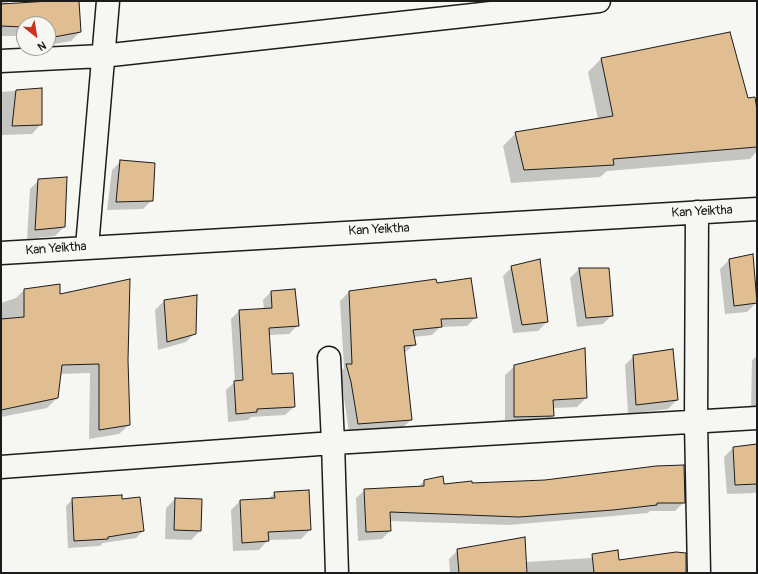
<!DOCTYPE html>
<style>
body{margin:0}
#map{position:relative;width:758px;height:574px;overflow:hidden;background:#f6f6f2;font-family:Pangolin,sans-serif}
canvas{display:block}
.frame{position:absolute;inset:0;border:2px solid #1c1c1c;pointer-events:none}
.north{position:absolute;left:16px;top:16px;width:40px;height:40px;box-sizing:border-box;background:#f6f6f2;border:1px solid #9f9f9c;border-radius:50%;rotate:150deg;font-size:11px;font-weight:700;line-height:16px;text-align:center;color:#1c1c1c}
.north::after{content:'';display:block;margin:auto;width:14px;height:18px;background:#c8321e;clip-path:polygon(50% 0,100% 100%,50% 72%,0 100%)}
</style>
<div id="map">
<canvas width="758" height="574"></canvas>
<div class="frame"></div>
<div class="north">N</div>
</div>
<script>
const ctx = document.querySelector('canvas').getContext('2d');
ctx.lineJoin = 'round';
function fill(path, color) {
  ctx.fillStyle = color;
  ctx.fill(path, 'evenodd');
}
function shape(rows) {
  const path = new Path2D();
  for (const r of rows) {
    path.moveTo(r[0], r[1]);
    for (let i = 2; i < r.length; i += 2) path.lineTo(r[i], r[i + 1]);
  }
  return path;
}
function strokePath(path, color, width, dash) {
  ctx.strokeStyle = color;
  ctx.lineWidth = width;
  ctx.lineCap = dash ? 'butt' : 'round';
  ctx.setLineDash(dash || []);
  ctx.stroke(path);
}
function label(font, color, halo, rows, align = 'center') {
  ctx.font = font + ' Pangolin,sans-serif';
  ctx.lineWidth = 3;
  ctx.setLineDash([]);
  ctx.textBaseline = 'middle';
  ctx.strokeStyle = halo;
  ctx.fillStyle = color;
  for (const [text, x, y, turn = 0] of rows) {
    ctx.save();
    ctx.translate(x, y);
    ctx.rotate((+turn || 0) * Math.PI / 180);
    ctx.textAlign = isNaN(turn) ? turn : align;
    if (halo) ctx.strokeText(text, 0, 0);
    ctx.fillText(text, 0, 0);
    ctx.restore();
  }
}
const shadow = shape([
 [1,1,8,1,7,5,51,1,78,1,80,32,71,41,48,45,48,24,24,24,24,36,1,36],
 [601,59,748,99,757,116,757,151,750,159,607,171,600,177,511,183,503,146,516,133,598,119,588,72],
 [41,89,41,124,32,134,1,135,1,92],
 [121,161,152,200,143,209,107,210,112,170],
 [39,180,64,227,55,236,27,239,30,189],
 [729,260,756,303,747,312,725,314,720,269],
 [512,267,547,322,538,331,513,333,503,276],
 [579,269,612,315,603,324,577,327,570,278],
 [436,285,476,317,467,326,440,327,432,335,413,337,414,345,403,354,411,420,402,428,349,432,343,391,338,374,344,368,340,301,349,292],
 [24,290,59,295,127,360,129,425,119,434,89,439,90,373,60,374,57,398,47,408,1,417,1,303,16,298],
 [271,292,298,325,289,334,269,335,271,375,294,407,285,415,251,417,248,420,228,422,226,390,235,382,231,319,239,311,264,309,263,300],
 [164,301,195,333,186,342,158,350,155,310],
 [634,356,677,400,668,409,628,414,625,365],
 [757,356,757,410,751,411,752,360],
 [515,366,586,398,577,407,553,408,553,415,544,424,505,425,505,375],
 [757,445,757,491,755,493,727,494,724,457,733,448],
 [424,481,443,485,471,484,684,502,675,511,650,511,648,513,509,525,390,521,390,531,382,539,358,541,356,498,365,490,418,487],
 [275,493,310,530,301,539,268,540,259,550,233,551,231,510,240,501,268,499],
 [73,499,122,500,143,531,136,538,103,543,100,546,68,548,66,506],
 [175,499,201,500,200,531,191,540,165,539,166,508],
 [458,550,526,562,591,558,593,555,686,573,450,573,449,559]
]);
const building = shape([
 [50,1,79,1,81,32,54,37,53,29,48,28,48,24,24,24,24,27,1,26,1,4,50,1],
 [730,32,748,98,755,97,757,110,757,147,613,159,614,165,524,170,515,132,613,116,601,58,730,32],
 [42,88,42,125,12,126,16,90,42,88],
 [120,160,155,163,153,201,116,202,120,160],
 [67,177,65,227,35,230,38,179,67,177],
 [753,254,757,303,734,306,729,259,753,254],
 [540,259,548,322,522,325,511,266,540,259],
 [579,268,609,268,613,316,586,318,579,268],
 [471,278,477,318,441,319,442,327,413,330,416,345,404,346,412,420,358,424,351,382,346,364,352,364,349,291,436,279,437,283,471,278],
 [130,279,128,360,130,425,99,430,99,364,62,365,58,398,1,410,1,319,24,317,24,289,60,284,60,294,130,279],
 [295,289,299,326,269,328,272,374,293,373,295,407,257,409,257,412,236,414,234,381,243,380,239,310,272,308,271,291,295,289],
 [197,295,196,334,167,342,164,300,197,295],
 [585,348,587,398,553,400,554,416,514,417,514,365,585,348],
 [673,349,678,400,636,405,633,355,673,349],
 [757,444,757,484,735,485,733,447,757,444],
 [684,465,685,503,657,503,657,505,613,510,519,517,390,512,391,531,366,532,364,489,424,486,424,480,443,476,444,484,472,481,472,483,545,480,656,466,684,465],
 [309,490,311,530,268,532,269,541,242,543,240,500,275,498,274,492,309,490],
 [122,495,122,499,140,497,144,531,108,537,108,539,74,541,72,498,122,495],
 [175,498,202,499,201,531,174,530,175,498],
 [525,537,527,573,459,573,457,549,525,537],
 [618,550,619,560,676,552,686,553,686,573,594,573,592,554,618,550]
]);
const street = shape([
 [1,61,102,56,599,1],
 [697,212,696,422,699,573],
 [87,247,108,1],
 [1,253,757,209],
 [329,358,333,443,337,573],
 [1,467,333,443,757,418]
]);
const streetNames = [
 ["Kan Yeiktha",702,212,-3],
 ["Kan Yeiktha",379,230,-3],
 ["Kan Yeiktha",56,249,-4]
];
fill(shadow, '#0003');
fill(building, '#e0be92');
strokePath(building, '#1c1c1c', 1);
strokePath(street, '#1c1c1c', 25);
strokePath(street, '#f6f6f2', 22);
label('13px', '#1c1c1c', '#f6f6f2', streetNames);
</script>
